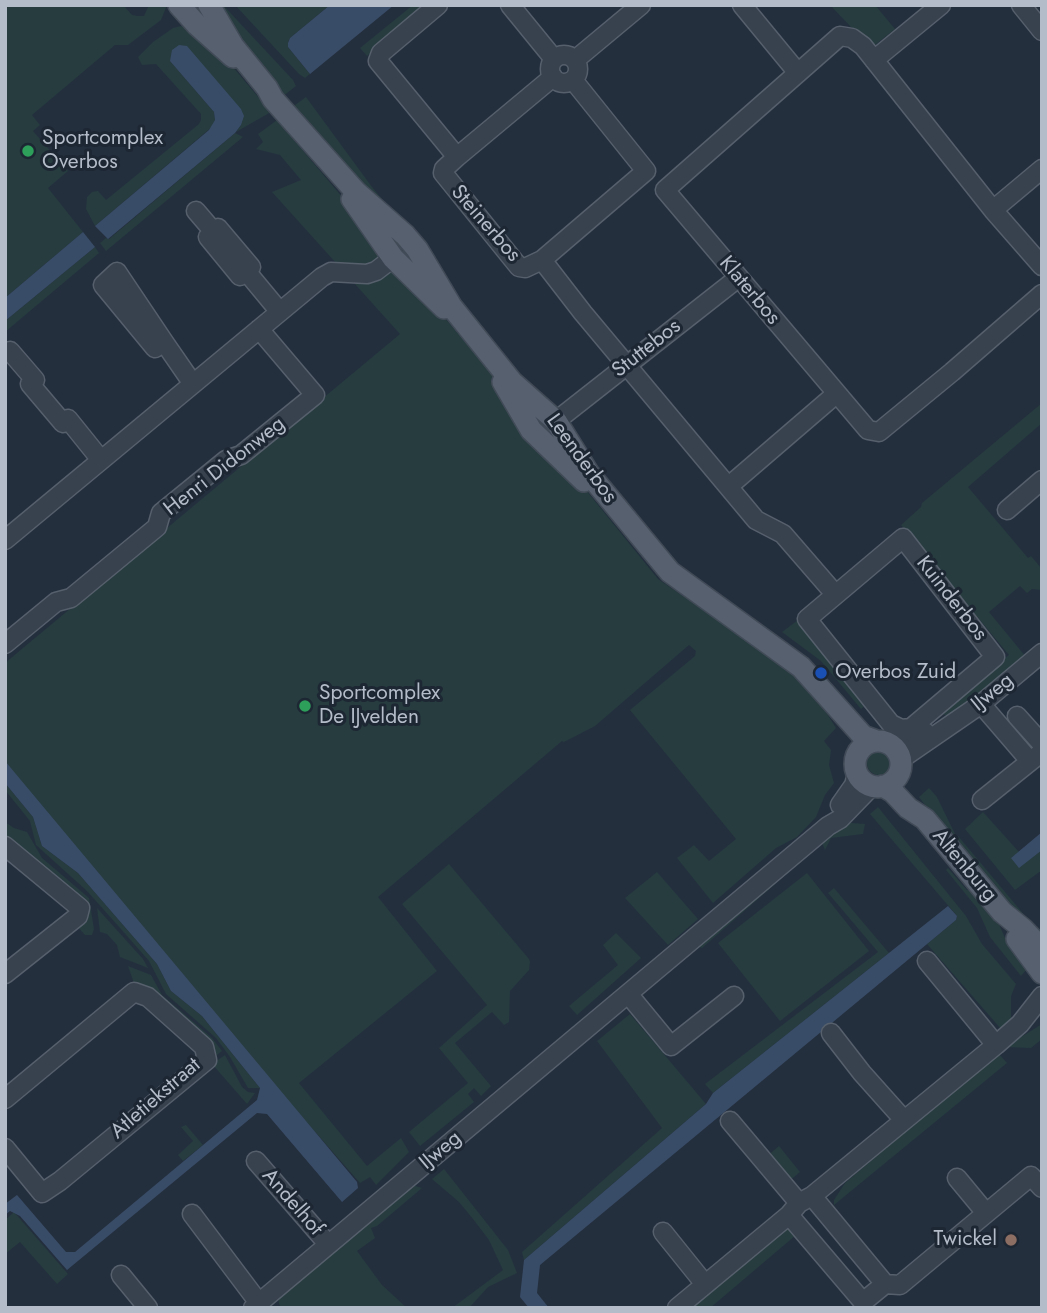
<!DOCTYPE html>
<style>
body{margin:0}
#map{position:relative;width:1047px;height:1313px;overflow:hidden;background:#242f3e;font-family:Jost,sans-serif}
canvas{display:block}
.frame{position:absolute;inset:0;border:7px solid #b4bcc9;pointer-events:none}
</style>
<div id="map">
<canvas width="1047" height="1313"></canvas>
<div class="frame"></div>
</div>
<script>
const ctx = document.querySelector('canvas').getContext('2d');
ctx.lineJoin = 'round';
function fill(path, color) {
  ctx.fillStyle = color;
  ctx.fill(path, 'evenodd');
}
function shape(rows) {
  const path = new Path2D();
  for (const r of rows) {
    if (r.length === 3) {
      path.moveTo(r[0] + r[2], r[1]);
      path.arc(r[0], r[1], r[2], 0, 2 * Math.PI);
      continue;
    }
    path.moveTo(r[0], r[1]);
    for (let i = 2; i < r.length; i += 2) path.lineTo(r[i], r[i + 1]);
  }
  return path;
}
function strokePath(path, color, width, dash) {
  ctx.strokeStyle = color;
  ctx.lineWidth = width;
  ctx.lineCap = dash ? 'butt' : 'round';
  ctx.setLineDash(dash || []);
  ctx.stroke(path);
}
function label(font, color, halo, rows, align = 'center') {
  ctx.font = font + ' Jost,sans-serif';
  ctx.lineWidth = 6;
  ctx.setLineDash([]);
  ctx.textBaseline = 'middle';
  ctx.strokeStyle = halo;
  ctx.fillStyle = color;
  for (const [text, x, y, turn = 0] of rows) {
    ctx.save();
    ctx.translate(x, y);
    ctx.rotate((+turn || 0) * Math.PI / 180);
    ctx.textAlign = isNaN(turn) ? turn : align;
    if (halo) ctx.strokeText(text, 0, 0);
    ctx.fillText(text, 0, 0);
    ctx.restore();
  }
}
const green = shape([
 [5,5,123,5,132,15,138,16,144,16,149,5,167,5,161,20,128,45,115,45,32,115,40,125,33,131,68,171,48,188,83,232,5,298],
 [213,5,223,5,293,80,296,86,282,97],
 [235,5,330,5,290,38,288,42,288,47,310,74,305,78,299,74],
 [413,5,429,5,367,56,360,48],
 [830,5,875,5,895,29,871,48],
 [181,26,192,28,210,40,271,112,236,132,241,125,170,61,214,112,215,120,213,126,95,226,86,209,87,197,92,192,98,191,106,200,199,124,201,120,201,114,156,64,142,65,138,57,153,42,173,28],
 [306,97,372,187,410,233,367,199,291,108],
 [277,120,488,369,658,579,781,663,803,683,821,704,836,728,824,741,831,750,829,765,834,783,825,795,816,817,797,837,776,848,713,903,677,858,694,845,709,861,736,839,630,710,695,656,696,651,689,645,595,726,564,742,562,741,378,897,437,971,299,1083,367,1166,401,1138,409,1152,376,1185,370,1177,360,1183,181,979,5,767,5,663,400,334,272,192,301,180,280,155,256,149,263,142,258,134],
 [235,133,243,137,106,251,100,243,106,238,109,239],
 [95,247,99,253,5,332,5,321],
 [1042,403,1042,423,968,487,1028,558,1031,556,1042,569,1042,590,1032,589,1027,593,1020,586,989,612,1026,657,952,716,933,713,1009,655,901,525,921,507,922,503],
 [798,620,867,704,861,709,821,661,782,632],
 [879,763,12],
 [5,783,33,817,42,846,78,873,157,964,171,991,202,1016,260,1088,248,1088,230,1057,216,1038,166,994,149,961,120,928,87,891,36,845,30,821,5,790],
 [929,788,937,797,955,834,950,839,919,797],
 [878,807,966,916,982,944,1016,984,1011,996,1011,1021,1001,1029,927,944,956,920,957,916,870,814],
 [983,812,1019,852,1011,858,1042,848,1042,870,1015,890,965,829],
 [5,822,14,828,27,832,42,858,89,898,94,929,92,935,85,935,75,924,84,915,5,838],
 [839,822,865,824,863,834,831,838,825,850,820,838],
 [958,836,1042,936,1042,944,952,842],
 [802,852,806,857,702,948,692,943],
 [449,864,529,959,530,962,529,970,510,991,509,1022,504,1025,492,1012,455,1043,491,1086,481,1096,474,1088,468,1094,474,1102,420,1146,409,1132,468,1083,439,1048,487,1005,402,904],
 [948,868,967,890,977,891,993,911,1006,940,1027,969,1021,976,990,937,977,908,946,870],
 [657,872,698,919,668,945,625,898],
 [807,873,869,951,780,1021,718,943],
 [834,888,889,953,713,1093,705,1084,878,952,828,893],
 [97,908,143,959,148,968,120,957,117,945,107,934,100,932],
 [616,933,641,958,577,1015,569,1006,618,965,603,945],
 [128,966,151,975,162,995,212,1038,222,1051,217,1055,135,986],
 [630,1014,706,1104,524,1260,522,1252,662,1128,597,1041],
 [1042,1024,1042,1039,1031,1048,1005,1047],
 [998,1053,1007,1063,834,1205,834,1200,845,1183],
 [225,1055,242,1087,248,1092,255,1093,247,1104,212,1064],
 [186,1125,203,1145,183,1161,178,1155,193,1141,181,1127],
 [779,1146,800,1172,788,1182,767,1156],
 [444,1169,508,1250,517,1273,488,1287,469,1308,452,1308,503,1270,489,1240,473,1219,459,1202,432,1179],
 [409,1184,422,1188,377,1226,371,1228,375,1238,357,1251,382,1285,407,1308,282,1308,279,1304,278,1292],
 [14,1212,68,1274,57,1284,20,1242,5,1254,5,1220],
 [785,1224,796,1235,710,1308,688,1308]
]);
const water = shape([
 [330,5,394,5,310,74,288,47,288,43,290,38],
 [179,45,187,46,241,109,244,116,241,125,235,133,108,239,95,226,209,130,215,120,214,112,170,61,172,50],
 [83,232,95,247,5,321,5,298],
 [5,761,357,1182,358,1188,342,1202,267,1114,257,1113,67,1270,20,1216,10,1211,5,1215,5,1204,17,1195,66,1252,75,1252,257,1100,260,1088,202,1016,171,991,157,964,78,873,42,846,33,817,5,783],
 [1042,832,1042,850,1019,868,1011,858],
 [948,906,957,916,956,920,540,1265,537,1293,549,1308,529,1308,520,1297,524,1260,706,1104,713,1093]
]);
const minor = shape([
 [438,5,381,53,378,61,457,157],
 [510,5,554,59],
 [742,5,798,73],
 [1021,5,1042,31],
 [564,69,14],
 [575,60,641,5],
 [874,60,941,5],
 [553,77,457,157,444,169,443,173,519,267,525,268,542,260,646,171,573,80],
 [993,210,1042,169],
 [196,211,214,232,208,237,240,276,246,271,280,312],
 [214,232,218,228,251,267,246,271],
 [542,260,583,313,756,520,783,534,835,594],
 [1042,266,993,210,863,46,852,38,840,36,665,190,868,430,879,432,952,372,1042,294],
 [164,342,155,348,103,285,117,272,164,342,193,384],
 [10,351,35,380,30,384,63,423,68,419,101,460],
 [556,421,738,278],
 [729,486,836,394],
 [1007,510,1042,480],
 [903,538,995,657,911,728,901,729,891,724,807,619,903,538],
 [5,540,322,277,331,272,367,274,376,271,393,258],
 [5,644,56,602,71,598,157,527,161,513,226,460,241,455,315,395,259,329],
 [981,704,1030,761],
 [1017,716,1042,744],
 [894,746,925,732],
 [901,759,981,704,1042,653],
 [982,800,1042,752],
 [840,805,854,785,857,774],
 [5,846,80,908,78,916,5,974],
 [927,961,996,1045],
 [629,995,671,1046,734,996],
 [831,1033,862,1073,904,1120],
 [5,1099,134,992,148,997,204,1047,207,1060,60,1181,42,1193,5,1148],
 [730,1121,799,1203],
 [256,1161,328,1244],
 [957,1178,986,1213],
 [812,1196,885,1284],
 [192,1214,259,1303],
 [789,1215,863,1302],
 [663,1232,700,1278,707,1283],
 [121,1275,148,1308],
 [863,1302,885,1284,900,1285,1031,1176,1042,1188],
 [253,1308,828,826,840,819,872,786],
 [677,1308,789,1215,799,1203,812,1196,996,1045,1020,1024,1042,996]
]);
const major = shape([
 [179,5,197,25,233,57],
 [209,5,233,46,267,88,273,99,356,192,405,235,417,249,451,306,512,382,556,421,589,474,670,572,801,667,863,736,874,740],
 [352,199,393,258,444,308],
 [503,382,531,430,584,481],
 [878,764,23],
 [883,786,893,792,908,808,925,819,1002,912,1023,929,1042,949],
 [1017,939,1042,973]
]);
const markers = [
 [28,151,7,"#2e9e5b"],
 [821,673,7,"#1a4fb4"],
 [305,706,7,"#2e9e5b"],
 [1011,1240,7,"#8d6e63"]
];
const poiNames = [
 ["Sportcomplex",42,139],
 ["Overbos",42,163],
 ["Overbos Zuid",835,673],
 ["Sportcomplex",319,694],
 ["De IJvelden",319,718],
 ["Twickel",997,1240,"right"]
];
const streetNames = [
 ["Steinerbos",485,224,49],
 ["Klaterbos",749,291,50],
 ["Stuttebos",647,349,-38],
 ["Leenderbos",581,459,54],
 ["Henri Didonweg",225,467,-38],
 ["Kuinderbos",951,599,52],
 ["IJweg",993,693,-39],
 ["Altenburg",964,866,50],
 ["Atletiekstraat",156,1099,-41],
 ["IJweg",441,1151,-40],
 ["Andelhof",292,1203,49]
];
fill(green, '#263c3f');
fill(water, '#394c67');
strokePath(minor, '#565f6c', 21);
strokePath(major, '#414a57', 24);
strokePath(minor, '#38414e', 18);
strokePath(major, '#56606e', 21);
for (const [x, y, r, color] of markers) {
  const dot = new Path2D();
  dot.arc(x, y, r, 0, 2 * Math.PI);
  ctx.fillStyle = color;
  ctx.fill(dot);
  strokePath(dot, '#1d2633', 2.5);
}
label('21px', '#b4bcc9', '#1d2633', poiNames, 'left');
label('21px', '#b4bcc9', '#1d2633', streetNames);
</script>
